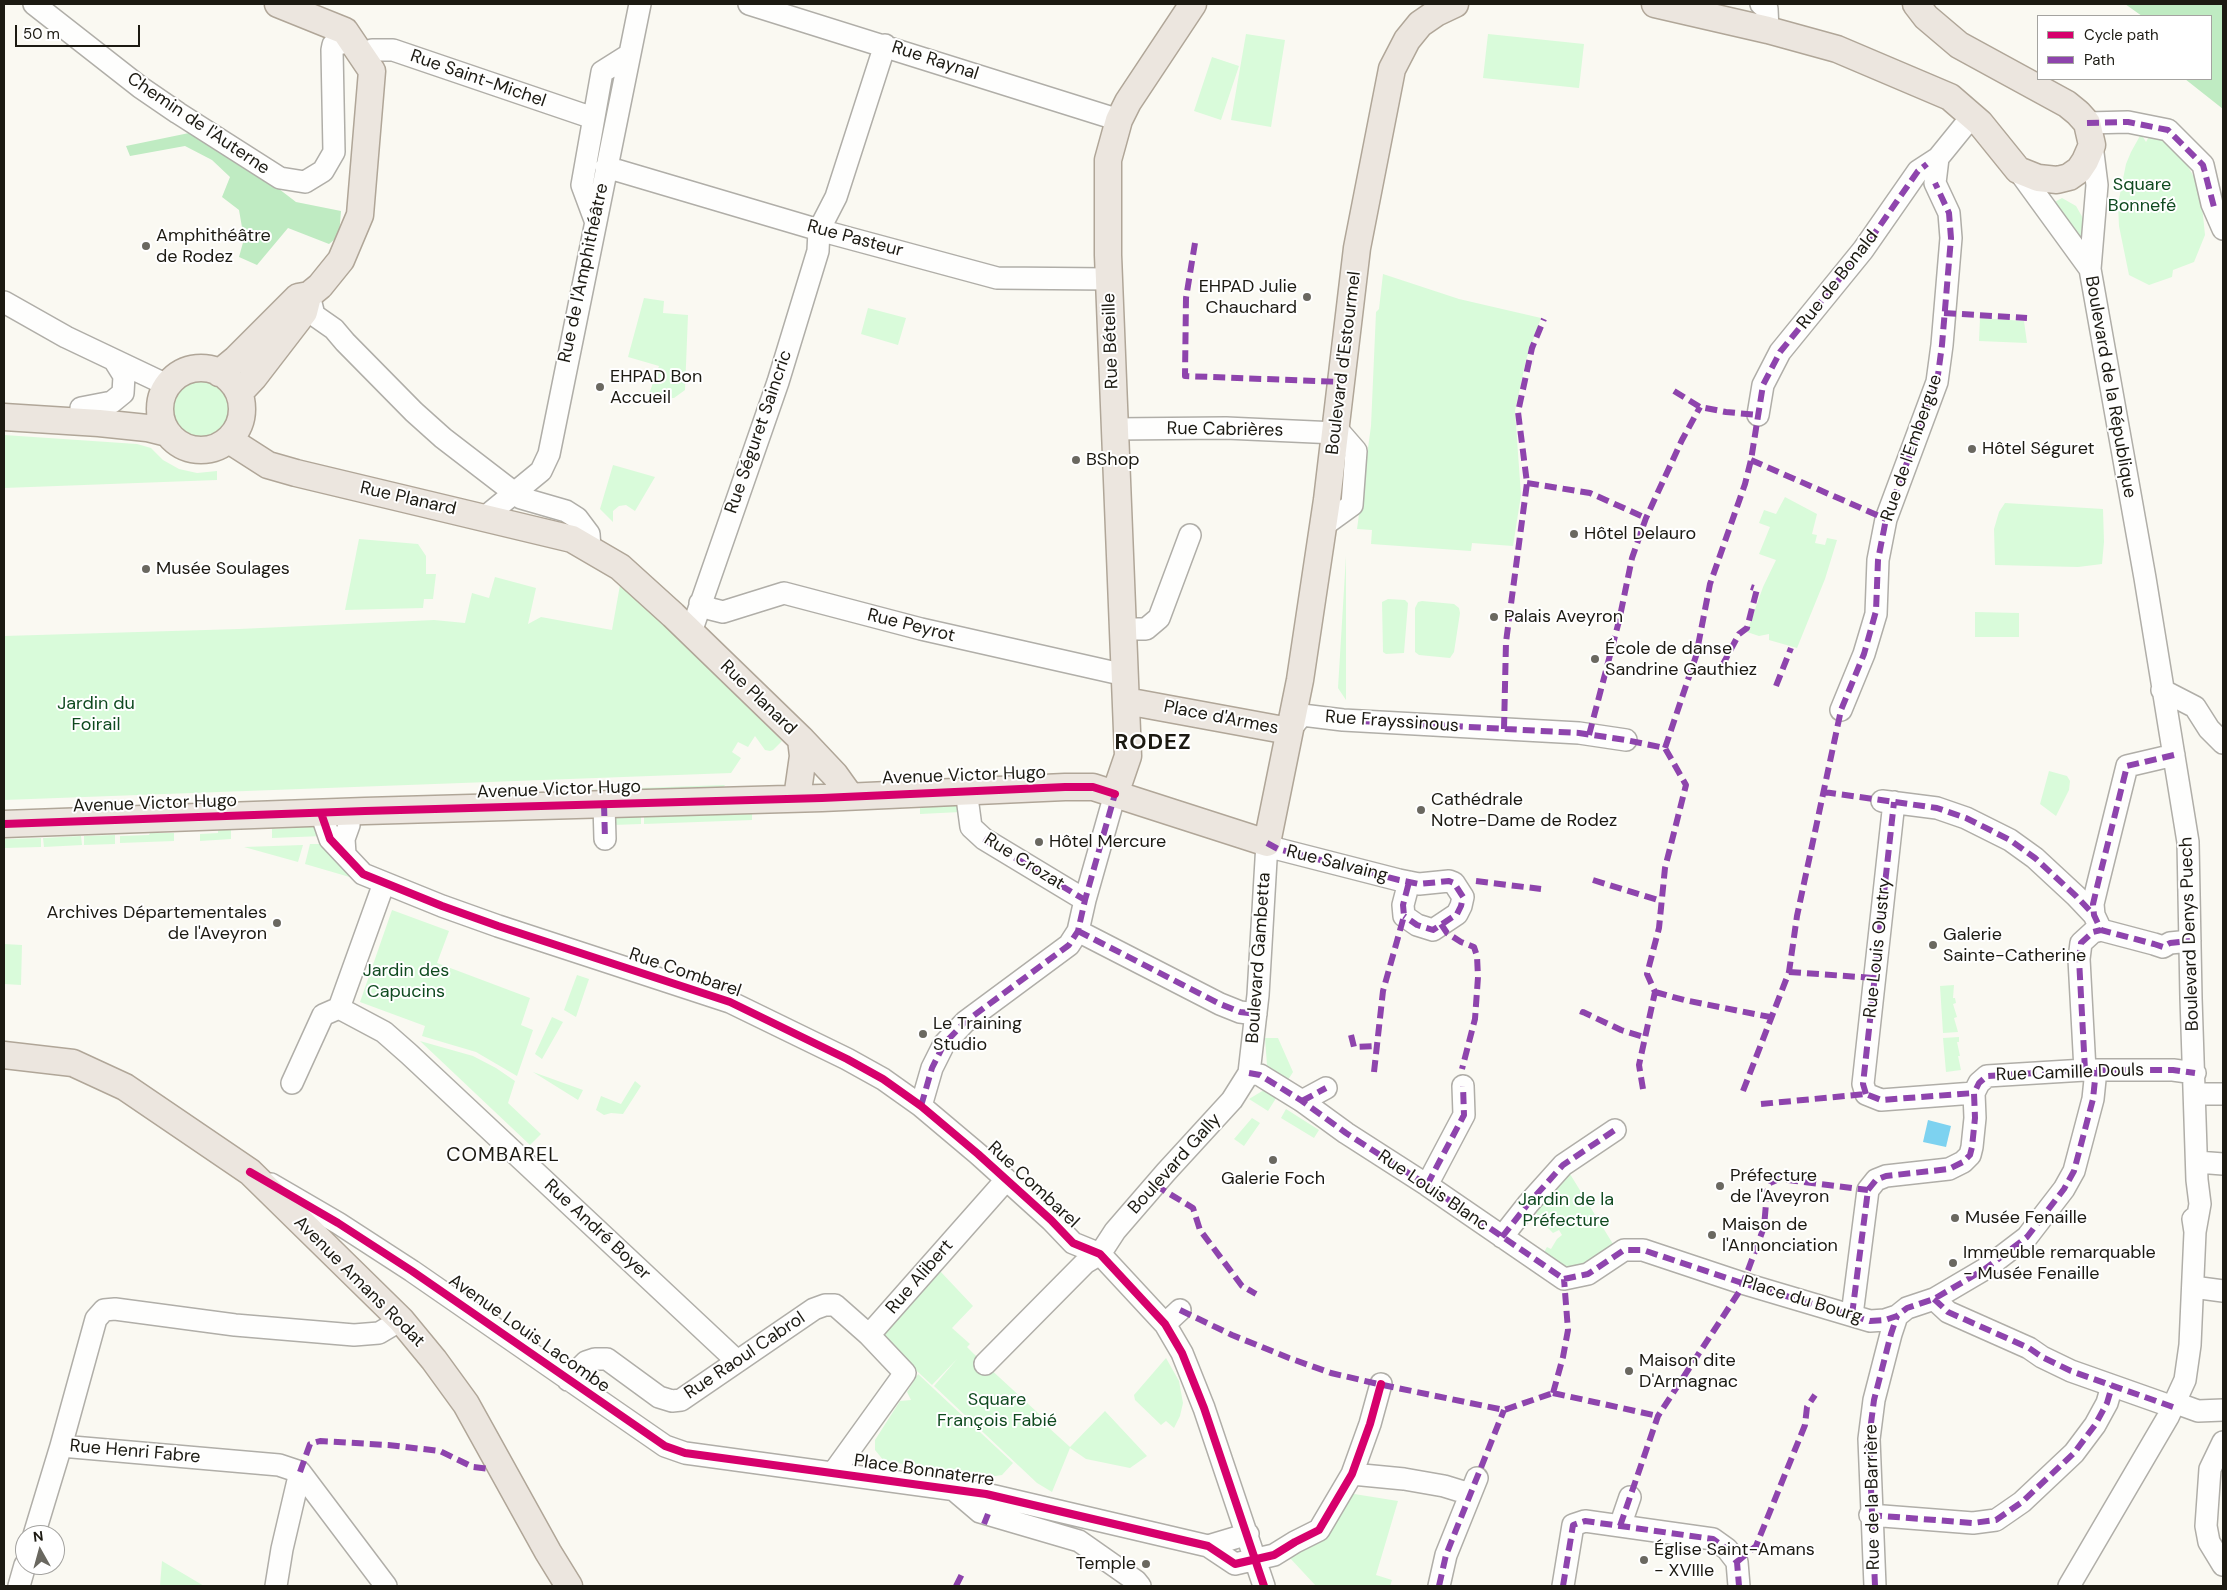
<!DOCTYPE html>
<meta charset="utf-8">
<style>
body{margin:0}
#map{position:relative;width:2227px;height:1590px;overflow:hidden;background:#faf9f2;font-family:"DM Sans",sans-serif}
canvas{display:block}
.frame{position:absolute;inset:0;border:5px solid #1c1a12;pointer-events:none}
.legend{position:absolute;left:2037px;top:15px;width:175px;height:65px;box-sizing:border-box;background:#fff;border:1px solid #a4a3a0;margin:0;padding:6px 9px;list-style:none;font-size:15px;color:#1c1a12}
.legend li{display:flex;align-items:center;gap:10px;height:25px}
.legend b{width:25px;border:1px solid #a4a3a0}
.north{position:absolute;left:15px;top:1525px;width:50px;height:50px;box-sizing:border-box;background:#fff;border:1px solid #a4a3a0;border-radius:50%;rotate:353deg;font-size:14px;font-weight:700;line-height:20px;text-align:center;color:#1c1a12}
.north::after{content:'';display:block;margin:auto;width:18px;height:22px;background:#6a6860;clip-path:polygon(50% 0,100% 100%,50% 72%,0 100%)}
.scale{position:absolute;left:15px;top:25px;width:125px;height:22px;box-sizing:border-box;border:2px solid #1c1a12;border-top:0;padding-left:6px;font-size:15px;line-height:18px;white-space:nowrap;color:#1c1a12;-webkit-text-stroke:4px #fff;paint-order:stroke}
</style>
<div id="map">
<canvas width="2227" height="1590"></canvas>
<div class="frame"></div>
<ul class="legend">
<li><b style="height:6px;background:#d6006c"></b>Cycle path</li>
<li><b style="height:6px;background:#8e44ad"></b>Path</li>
</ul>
<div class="north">N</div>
<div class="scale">50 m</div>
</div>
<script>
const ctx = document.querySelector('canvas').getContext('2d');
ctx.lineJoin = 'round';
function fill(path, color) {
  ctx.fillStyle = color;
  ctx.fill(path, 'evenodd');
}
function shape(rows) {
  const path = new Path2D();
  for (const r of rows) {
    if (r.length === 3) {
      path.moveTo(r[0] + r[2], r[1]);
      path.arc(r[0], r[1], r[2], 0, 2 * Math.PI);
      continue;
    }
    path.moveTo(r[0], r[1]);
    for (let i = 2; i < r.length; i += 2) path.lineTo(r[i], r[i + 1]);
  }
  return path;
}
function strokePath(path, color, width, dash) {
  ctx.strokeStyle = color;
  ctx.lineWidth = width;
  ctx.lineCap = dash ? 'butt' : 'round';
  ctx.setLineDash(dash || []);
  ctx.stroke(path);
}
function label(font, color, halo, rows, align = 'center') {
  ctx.font = font + ' "DM Sans",sans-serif';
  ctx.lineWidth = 4;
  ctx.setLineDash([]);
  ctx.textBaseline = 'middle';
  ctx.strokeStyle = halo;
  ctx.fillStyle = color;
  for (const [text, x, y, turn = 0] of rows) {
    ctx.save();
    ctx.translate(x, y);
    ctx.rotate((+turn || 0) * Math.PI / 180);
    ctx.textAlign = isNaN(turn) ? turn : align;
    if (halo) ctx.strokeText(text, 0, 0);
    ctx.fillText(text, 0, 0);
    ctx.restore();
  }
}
const green = shape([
 [1246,34,1285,40,1271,127,1231,120],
 [1488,34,1584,44,1579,88,1483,78],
 [1212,57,1239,66,1221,120,1194,111],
 [2152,131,2179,151,2194,177,2201,195,2205,235,2194,262,2173,270,2172,277,2149,285,2129,275,2119,226,2118,204,2126,164,2131,152,2141,134,2146,142],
 [2062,198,2076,206,2088,227,2087,256,2051,204],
 [1383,274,1459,299,1541,318,1526,360,1515,411,1521,495,1513,546,1472,543,1471,551,1371,544,1372,530,1357,529,1371,426,1376,312,1379,309],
 [644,298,664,301,663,313,688,315,685,390,674,398,653,399,649,394,659,366,628,357],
 [868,308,906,318,898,345,861,334],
 [1980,318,2024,321,2027,343,1979,341],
 [201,410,29],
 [4,435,137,444,151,448,163,460,179,469,197,473,217,471,217,480,4,488],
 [613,465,655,477,635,511,626,505,619,506,613,511,613,522,600,509],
 [1785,497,1817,514,1812,534,1817,535,1815,543,1825,545,1827,538,1837,540,1825,579,1797,648,1769,640,1769,634,1759,636,1747,632,1763,587,1776,560,1759,554,1770,527,1759,523,1764,510,1776,514],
 [2005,503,2103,509,2104,542,2102,564,2078,567,1995,565,1994,529,1999,512],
 [359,539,418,544,426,556,426,574,436,574,433,599,424,599,423,608,345,610],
 [1346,556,1346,700,1338,688],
 [495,577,536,588,528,624,541,617,612,630,620,585,624,586,782,741,773,750,770,751,765,750,755,736,748,747,738,742,732,752,741,758,731,773,4,800,4,636,239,629,434,620,465,623,472,593,489,598],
 [1388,599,1405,600,1408,603,1404,653,1386,654,1383,652,1382,602],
 [1422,601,1454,604,1459,608,1460,613,1454,652,1450,658,1419,655,1415,652,1415,608,1418,602],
 [1975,612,2019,613,2019,637,1975,637],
 [2049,771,2067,776,2070,781,2069,790,2056,816,2040,804],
 [725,785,722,789,582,795,582,790],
 [961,804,961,812,920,814,920,805],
 [752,811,752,820,644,824,644,816],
 [641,816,641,824,613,825,612,817],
 [295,822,312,825,323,836,272,838,272,829,295,828],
 [231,826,231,839,200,841,200,834,218,833,218,827],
 [150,833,174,833,174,841,120,843,120,836,149,835],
 [115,835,115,844,84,845,84,836],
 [81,836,82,845,44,847,43,838],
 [41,838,41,847,4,848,4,839],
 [310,844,327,844,353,878,305,864],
 [303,845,298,862,244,847],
 [392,910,449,931,437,963,530,998,521,1025,533,1030,517,1076,476,1052,422,1036,425,1026,360,1002],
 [4,944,22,945,21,985,4,984],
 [577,975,589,979,576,1017,564,1010],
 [1954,985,1953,998,1955,998,1956,1003,1953,1004,1957,1017,1954,1018,1958,1032,1943,1033,1940,986],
 [552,1017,563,1022,542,1059,535,1054],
 [1959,1037,1959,1042,1957,1042,1960,1056,1958,1056,1961,1070,1946,1072,1943,1038],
 [1265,1038,1278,1038,1293,1072,1288,1080,1267,1065],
 [420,1041,473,1056,496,1068,515,1081,508,1103,541,1134,530,1145],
 [533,1072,583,1090,578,1100],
 [635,1081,641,1086,623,1114,611,1113,604,1115,596,1110,601,1096,621,1104],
 [1264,1090,1278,1095,1268,1111,1249,1099],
 [1286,1109,1319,1130,1314,1138,1281,1118],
 [1252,1118,1260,1123,1244,1146,1234,1139],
 [1570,1174,1613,1244,1584,1263,1573,1268,1564,1266,1543,1254,1547,1247,1551,1249,1557,1239,1562,1235,1559,1230,1553,1233,1546,1226,1545,1221,1534,1212],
 [940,1271,973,1306,952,1328,970,1344,967,1347,974,1354,1050,1424,1048,1427,1070,1447,1105,1411,1147,1456,1130,1468,1086,1459,1070,1448,1052,1492,1037,1483,934,1386,957,1359,932,1385,878,1335],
 [1166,1358,1179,1381,1183,1403,1180,1416,1174,1428,1166,1421,1161,1425,1135,1400,1134,1395],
 [918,1374,1013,1463,1002,1475,989,1477,884,1461,875,1450,875,1440,900,1401,911,1400,907,1392],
 [1348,1493,1398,1501,1376,1575,1392,1580,1390,1586,1316,1586,1289,1557],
 [162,1561,204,1586,160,1586]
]);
const forest = shape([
 [2125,4,2223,4,2223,109,2185,79,2211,79,2211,16,2142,16],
 [189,133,279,189,296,202,341,211,339,236,329,244,288,228,257,265,239,257,244,239,239,210,222,197,230,177,212,160,185,146,130,156,126,146]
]);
const water = shape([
 [1928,1120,1951,1126,1946,1147,1923,1142]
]);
const minor = shape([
 [34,4,140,87,178,113,280,178,305,182,323,171,334,152,332,50,333,45,352,41],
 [749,4,1119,120],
 [1761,4,1767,9,1768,30],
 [362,54,372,50,393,50,593,118],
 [2087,123,2128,122,2168,130,2203,165,2212,204,2223,229],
 [606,167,819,230,997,278,1108,279],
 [2018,170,2090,269,2145,578,2188,842,2191,998,2197,1180,2200,1204,2195,1232],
 [595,220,582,185,602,72,629,55],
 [2090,269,2097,185,2092,145],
 [309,295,314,315,334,329,345,342,414,412,443,438,521,498,566,511,577,518,589,534,590,549],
 [4,302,66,337,167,385],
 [81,408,112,402,123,393,124,376,114,360],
 [1758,415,1763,385,1780,352,1863,250,1918,171,1938,158],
 [1114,429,1226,428,1336,433],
 [485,517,541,471,549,454,640,4],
 [1323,526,1352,505,1356,451,1336,428],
 [700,603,711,609,723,612,784,593,921,629,1125,675],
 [1123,629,1146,629,1159,618,1190,535],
 [691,632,778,382,818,251,819,230,836,197,885,45],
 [2162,690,2195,707,2209,729,2223,743],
 [1841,710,1864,654,1876,614,1878,560,1886,519,1937,382,1942,345,1951,238,1949,213,1935,183,1938,158,1964,126,1975,119],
 [1289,731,1302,715,1343,720,1579,733,1626,740],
 [2174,755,2127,766,2098,883,2093,904,2094,915,2101,930,2154,944,2163,947,2170,943,2190,941],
 [966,790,971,827,984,839,1085,900],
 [1882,801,1937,808,1966,818,2010,840,2035,858,2076,896,2094,915],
 [1894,802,1863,1084,1866,1094,1881,1100,1974,1093],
 [604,804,605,839],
 [321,813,330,839,363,874,442,906,498,926,730,1002,847,1059,883,1079,921,1106,978,1154,1051,1220,1073,1243,1100,1254,1165,1324,1182,1353,1204,1408,1264,1586],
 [345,854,344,839,349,825,350,812],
 [1078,931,1220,1004,1240,1012,1256,1014],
 [339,1008,384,1032,409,1054,737,1361],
 [2085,1070,2079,959,2081,943,2093,932,2101,930],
 [1249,1073,1260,1075,1302,1101,1346,1133,1427,1185,1564,1279,1588,1274,1624,1250,1643,1250,1742,1283,1870,1321,1885,1320,1897,1316,1907,1308,1934,1299,1985,1269,2027,1237,2064,1189,2074,1171,2093,1099,2096,1070],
 [292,1083,323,1015,339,1008,384,883],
 [2195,1094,2223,1094],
 [1302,1101,1326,1088],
 [921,1106,932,1068,944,1044,965,1022,1069,945,1078,931,1085,900,1115,794],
 [2197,1162,2223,1164],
 [271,1184,338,1223,412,1271,665,1446,685,1453,986,1494,1208,1546,1235,1564,1274,1555,1295,1542,1319,1530,1352,1474,1370,1424,1381,1384],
 [1427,1185,1464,1115,1463,1086],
 [1502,1237,1528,1204,1563,1165,1615,1130],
 [2193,1287,2223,1291],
 [1934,1299,1948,1312,2029,1348,2042,1357,2071,1371,2173,1407],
 [1852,1315,1868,1190,1876,1180,1886,1176,1949,1169,1963,1162,1970,1155,1972,1147,1975,1118,1974,1093,1979,1083,1987,1076,2085,1070,2173,1070,2195,1073],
 [1165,1324,1180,1310],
 [985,1364,1085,1263,1100,1254,1115,1231,1166,1172,1232,1100,1249,1073,1258,995,1267,843,1278,849,1399,880,1419,884,1449,881,1454,883,1463,897,1461,906,1457,914,1433,930,1417,925,1404,916,1403,905,1409,882],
 [568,1380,586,1362,595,1359,607,1359,659,1397,672,1401,681,1400,814,1309,825,1305,835,1305,869,1335],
 [2176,1403,2198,1411,2223,1410],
 [2223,1442,2210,1469,2206,1526,2209,1542,2223,1565],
 [833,1473,905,1373,869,1335,1006,1180],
 [1352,1474,1404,1479,1444,1486,1470,1494],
 [953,1489,980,1512,1079,1541,1136,1581,1140,1586],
 [1870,1515,1973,1523,1996,1520,2022,1502,2074,1453,2095,1425,2107,1403,2112,1386],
 [1620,1526,1630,1497],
 [34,1535,61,1446],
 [1208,1546,1248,1534],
 [19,1586,25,1565],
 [276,1586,282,1549,300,1472],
 [386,1586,300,1472,279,1465,61,1446,96,1319,104,1310,115,1309,235,1325,354,1335,379,1333,401,1320],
 [1439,1586,1446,1555,1477,1478],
 [1563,1586,1573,1525,1585,1521,1713,1539,1727,1549,1737,1562,1739,1586],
 [1875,1586,1869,1439,1874,1400,1891,1334,1897,1316],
 [2069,1586,2168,1417,2185,1380,2190,1345,2195,1232,2193,1219]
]);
const major = shape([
 [1655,4,1768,30,1837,49,1950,97,1980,123,2018,170,2038,178,2057,180,2069,177,2079,170,2085,161,2092,145,2087,123,2078,113,2067,104,1959,45,1926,17,1916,4],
 [201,409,41],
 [219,373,236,359,298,297,309,295,320,286,341,260,360,215,372,71,345,31,278,4],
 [239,393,254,377,304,312,307,300],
 [4,417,99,423,147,428,167,433],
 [229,440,268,465,296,473,572,539,620,567,673,615,801,739,835,775,850,796],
 [1126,701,1289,731],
 [1115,794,1128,756,1108,255,1108,160,1119,120,1128,102,1193,4],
 [797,798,803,756,801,739],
 [4,824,365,811,822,798,1065,787,1093,787,1267,843,1300,680,1327,500,1357,248,1392,69,1407,40,1420,24,1436,13,1455,4],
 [4,1055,73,1063,125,1087,250,1172,401,1320,434,1360,466,1404,548,1552,569,1586]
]);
const quiet = shape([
 [2087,123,2128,122,2168,130,2203,165,2215,211],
 [1195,243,1186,298,1185,376,1343,382],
 [1944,313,2027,318],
 [1674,391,1700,407,1726,412,1758,415],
 [1751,460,1886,519],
 [1527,483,1590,493,1646,518],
 [1722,666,1739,634,1747,628,1757,589,1751,587],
 [1776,686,1791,648],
 [1343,720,1579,733,1626,740,1665,748],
 [1504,729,1506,642,1527,483,1518,412,1532,348,1544,319],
 [1589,735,1619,621,1632,558,1646,518,1682,440,1700,407],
 [1665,748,1696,656,1710,584,1745,484,1751,460,1763,385,1780,352,1863,250,1918,171,1927,164],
 [2174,755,2127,766,2098,883,2093,904,2094,915,2101,930,2154,944,2163,947,2170,943,2190,941],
 [1824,792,1937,808,1966,818,2010,840,2035,858,2076,896,2094,915],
 [604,804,605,839],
 [984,839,1085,900],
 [1267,843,1278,849,1399,880,1419,884,1449,881,1454,883,1463,897,1461,906,1457,914,1433,930,1417,925,1404,916],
 [1593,880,1661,901],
 [1476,881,1541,889],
 [1441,924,1447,933,1461,942,1474,947,1477,956,1478,977,1475,1019,1462,1069],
 [1078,931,1220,1004,1240,1012,1256,1014],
 [1789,972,1874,978],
 [1655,992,1684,1000,1770,1017],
 [1582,1015,1583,1012,1621,1030,1644,1037],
 [1351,1035,1354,1047,1376,1046],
 [2085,1070,2079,959,2081,943,2093,932,2101,930],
 [1374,1072,1383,991,1404,916,1403,905,1409,882],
 [1249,1073,1260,1075,1302,1101,1346,1133,1427,1185,1564,1279],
 [1643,1089,1639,1065,1655,992,1647,974,1659,928,1665,868,1686,785,1665,748],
 [1743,1091,1789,972,1797,916,1841,710,1864,654,1876,611,1878,560,1886,519,1937,382,1942,345,1951,238,1949,213,1935,183],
 [1866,1094,1863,1084,1894,802],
 [1302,1101,1326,1088],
 [1761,1104,1866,1094,1881,1100,1974,1093],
 [921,1106,932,1068,944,1044,965,1022,1069,945,1078,931,1085,900,1115,794],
 [1155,1185,1193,1208,1200,1230,1242,1286,1256,1294],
 [1427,1185,1464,1115,1463,1086],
 [1868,1190,1876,1180,1886,1176,1949,1169,1963,1162,1970,1155,1972,1147,1975,1118,1974,1093,1979,1083,1987,1076,2085,1070,2173,1070,2195,1073],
 [1502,1237,1528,1204,1563,1165,1615,1130],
 [1564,1279,1588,1274,1624,1250,1643,1250,1742,1283,1870,1321,1885,1320,1897,1316,1907,1308,1934,1299,1985,1269,2027,1237,2064,1189,2074,1171,2093,1099,2096,1070],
 [1934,1299,1948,1312,2029,1348,2042,1357,2071,1371,2173,1407],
 [1180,1310,1232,1335,1289,1358,1331,1373,1378,1384,1504,1410,1553,1393],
 [1852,1315,1868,1190],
 [1553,1393,1563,1357,1568,1330,1564,1279],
 [1553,1393,1658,1416],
 [300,1472,310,1444,320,1441,388,1445,440,1451,473,1467,491,1469],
 [1870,1515,1973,1523,1996,1520,2022,1502,2074,1453,2095,1425,2107,1403,2112,1386],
 [984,1524,988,1514],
 [1620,1526,1658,1416,1741,1289,1764,1227,1767,1192,1770,1183,1779,1179,1868,1190],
 [1737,1562,1756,1546,1805,1425,1807,1407,1815,1395],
 [956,1586,964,1570],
 [1439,1586,1446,1555,1504,1410],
 [1563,1586,1573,1525,1585,1521,1713,1539,1727,1549,1737,1562,1739,1586],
 [1875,1586,1869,1439,1874,1400,1891,1334,1897,1316]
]);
const cycleway = shape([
 [321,813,330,839,363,874,442,906,498,926,730,1002,847,1059,883,1079,921,1106,978,1154,1051,1220,1073,1243,1100,1254,1165,1324,1182,1353,1204,1408,1264,1586],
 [4,824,365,811,822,798,1065,787,1093,787,1115,794],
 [250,1172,338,1223,412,1271,665,1446,685,1453,986,1494,1208,1546,1235,1564,1274,1555,1295,1542,1319,1530,1352,1474,1370,1424,1381,1384]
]);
const markers = [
 [146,246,5,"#6a6860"],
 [1307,297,5,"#6a6860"],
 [600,387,5,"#6a6860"],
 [1972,449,5,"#6a6860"],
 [1076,460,5,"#6a6860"],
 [1574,534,5,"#6a6860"],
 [146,569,5,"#6a6860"],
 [1494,617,5,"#6a6860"],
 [1595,659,5,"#6a6860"],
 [1421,810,5,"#6a6860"],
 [1039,842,5,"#6a6860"],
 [277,923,5,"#6a6860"],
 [1933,945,5,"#6a6860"],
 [923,1034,5,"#6a6860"],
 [1273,1160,5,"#6a6860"],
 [1720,1186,5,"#6a6860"],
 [1955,1218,5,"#6a6860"],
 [1712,1235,5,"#6a6860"],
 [1953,1263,5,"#6a6860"],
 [1629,1371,5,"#6a6860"],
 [1644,1560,5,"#6a6860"],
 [1146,1564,5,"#6a6860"]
];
const streetNames = [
 ["Rue Raynal",935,61,18],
 ["Rue Saint-Michel",478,79,19],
 ["Chemin de l'Auterne",198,124,34],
 ["Rue Pasteur",855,239,15],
 ["Rue de l'Amphithéâtre",584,273,-78],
 ["Rue de Bonald",1838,280,-52],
 ["Rue Béteille",1111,341,-92],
 ["Boulevard d'Estourmel",1344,363,-83],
 ["Boulevard de la République",2110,387,80],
 ["Rue Cabrières",1225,430,1],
 ["Rue Séguret Saincric",759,432,-71],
 ["Rue de l'Embergue",1912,448,-71],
 ["Rue Planard",408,499,13],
 ["Rue Peyrot",911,626,14],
 ["Rue Planard",758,698,44],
 ["Place d'Armes",1221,718,11],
 ["Rue Frayssinous",1392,722,4],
 ["Avenue Victor Hugo",964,776,-2],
 ["Avenue Victor Hugo",559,790,-2],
 ["Avenue Victor Hugo",155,804,-2],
 ["Rue Crozat",1024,862,32],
 ["Rue Salvaing",1337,864,14],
 ["Boulevard Denys Puech",2190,934,-92],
 ["Rue Louis Oustry",1878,948,-84],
 ["Boulevard Gambetta",1259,958,-86],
 ["Rue Combarel",685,973,19],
 ["Rue Camille Douls",2070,1073,-2],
 ["Boulevard Gally",1175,1164,-48],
 ["Rue Combarel",1033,1185,43],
 ["Rue Louis Blanc",1433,1191,34],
 ["Rue André Boyer",597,1230,43],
 ["Rue Alibert",920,1277,-49],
 ["Avenue Amans Rodat",359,1282,45],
 ["Place du Bourg",1802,1300,17],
 ["Avenue Louis Lacombe",529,1334,35],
 ["Rue Raoul Cabrol",745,1356,-34],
 ["Rue Henri Fabre",135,1452,5],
 ["Place Bonnaterre",924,1471,8],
 ["Rue de la Barrière",1873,1497,-91]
];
const parkNames = [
 ["Square",2142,185],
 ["Bonnefé",2142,206],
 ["Jardin du",96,704],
 ["Foirail",96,725],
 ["Jardin des",406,971],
 ["Capucins",406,992],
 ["Jardin de la",1566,1200],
 ["Préfecture",1566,1221],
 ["Square",997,1400],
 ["François Fabié",997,1421]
];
const poiNames = [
 ["Amphithéâtre",156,236],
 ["de Rodez",156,257],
 ["EHPAD Julie",1297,287,"right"],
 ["Chauchard",1297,308,"right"],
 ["EHPAD Bon",610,377],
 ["Accueil",610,398],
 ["Hôtel Séguret",1982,449],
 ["BShop",1086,460],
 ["Hôtel Delauro",1584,534],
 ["Musée Soulages",156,569],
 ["Palais Aveyron",1504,617],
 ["École de danse",1605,649],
 ["Sandrine Gauthiez",1605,670],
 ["Cathédrale",1431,800],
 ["Notre-Dame de Rodez",1431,821],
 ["Hôtel Mercure",1049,842],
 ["Archives Départementales",267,913,"right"],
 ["de l'Aveyron",267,934,"right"],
 ["Galerie",1943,935],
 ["Sainte-Catherine",1943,956],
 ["Le Training",933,1024],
 ["Studio",933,1045],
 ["Préfecture",1730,1176],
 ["de l'Aveyron",1730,1197],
 ["Galerie Foch",1273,1179,"center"],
 ["Musée Fenaille",1965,1218],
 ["Maison de",1722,1225],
 ["l'Annonciation",1722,1246],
 ["Immeuble remarquable",1963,1253],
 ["- Musée Fenaille",1963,1274],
 ["Maison dite",1639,1361],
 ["D'Armagnac",1639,1382],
 ["Église Saint-Amans",1654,1550],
 ["- XVIIIe",1654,1571],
 ["Temple",1136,1564,"right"]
];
const quarterNames = [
 ["COMBAREL",503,1156]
];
const districtNames = [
 ["RODEZ",1153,743]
];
fill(green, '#d9fbda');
fill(forest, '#bfebc2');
fill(water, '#7dd2f0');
strokePath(minor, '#b0aea8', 24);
strokePath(major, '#b0a698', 29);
strokePath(minor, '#fefefd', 21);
strokePath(major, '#ece6df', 26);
strokePath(quiet, '#8e44ad', 6, [12, 6]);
strokePath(cycleway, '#d6006c', 8);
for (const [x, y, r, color] of markers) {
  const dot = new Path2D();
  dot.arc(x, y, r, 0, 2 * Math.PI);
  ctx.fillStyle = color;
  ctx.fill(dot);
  strokePath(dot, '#fff', 2);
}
label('18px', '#1c1a12', '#fff', streetNames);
label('18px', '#0f4a1f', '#fff', parkNames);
label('18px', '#1c1a12', '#fff', poiNames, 'left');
ctx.letterSpacing = '1px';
label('20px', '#1c1a12', '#fff', quarterNames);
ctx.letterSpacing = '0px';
ctx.letterSpacing = '1px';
label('bold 22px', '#1c1a12', '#fff', districtNames);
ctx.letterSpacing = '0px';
</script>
